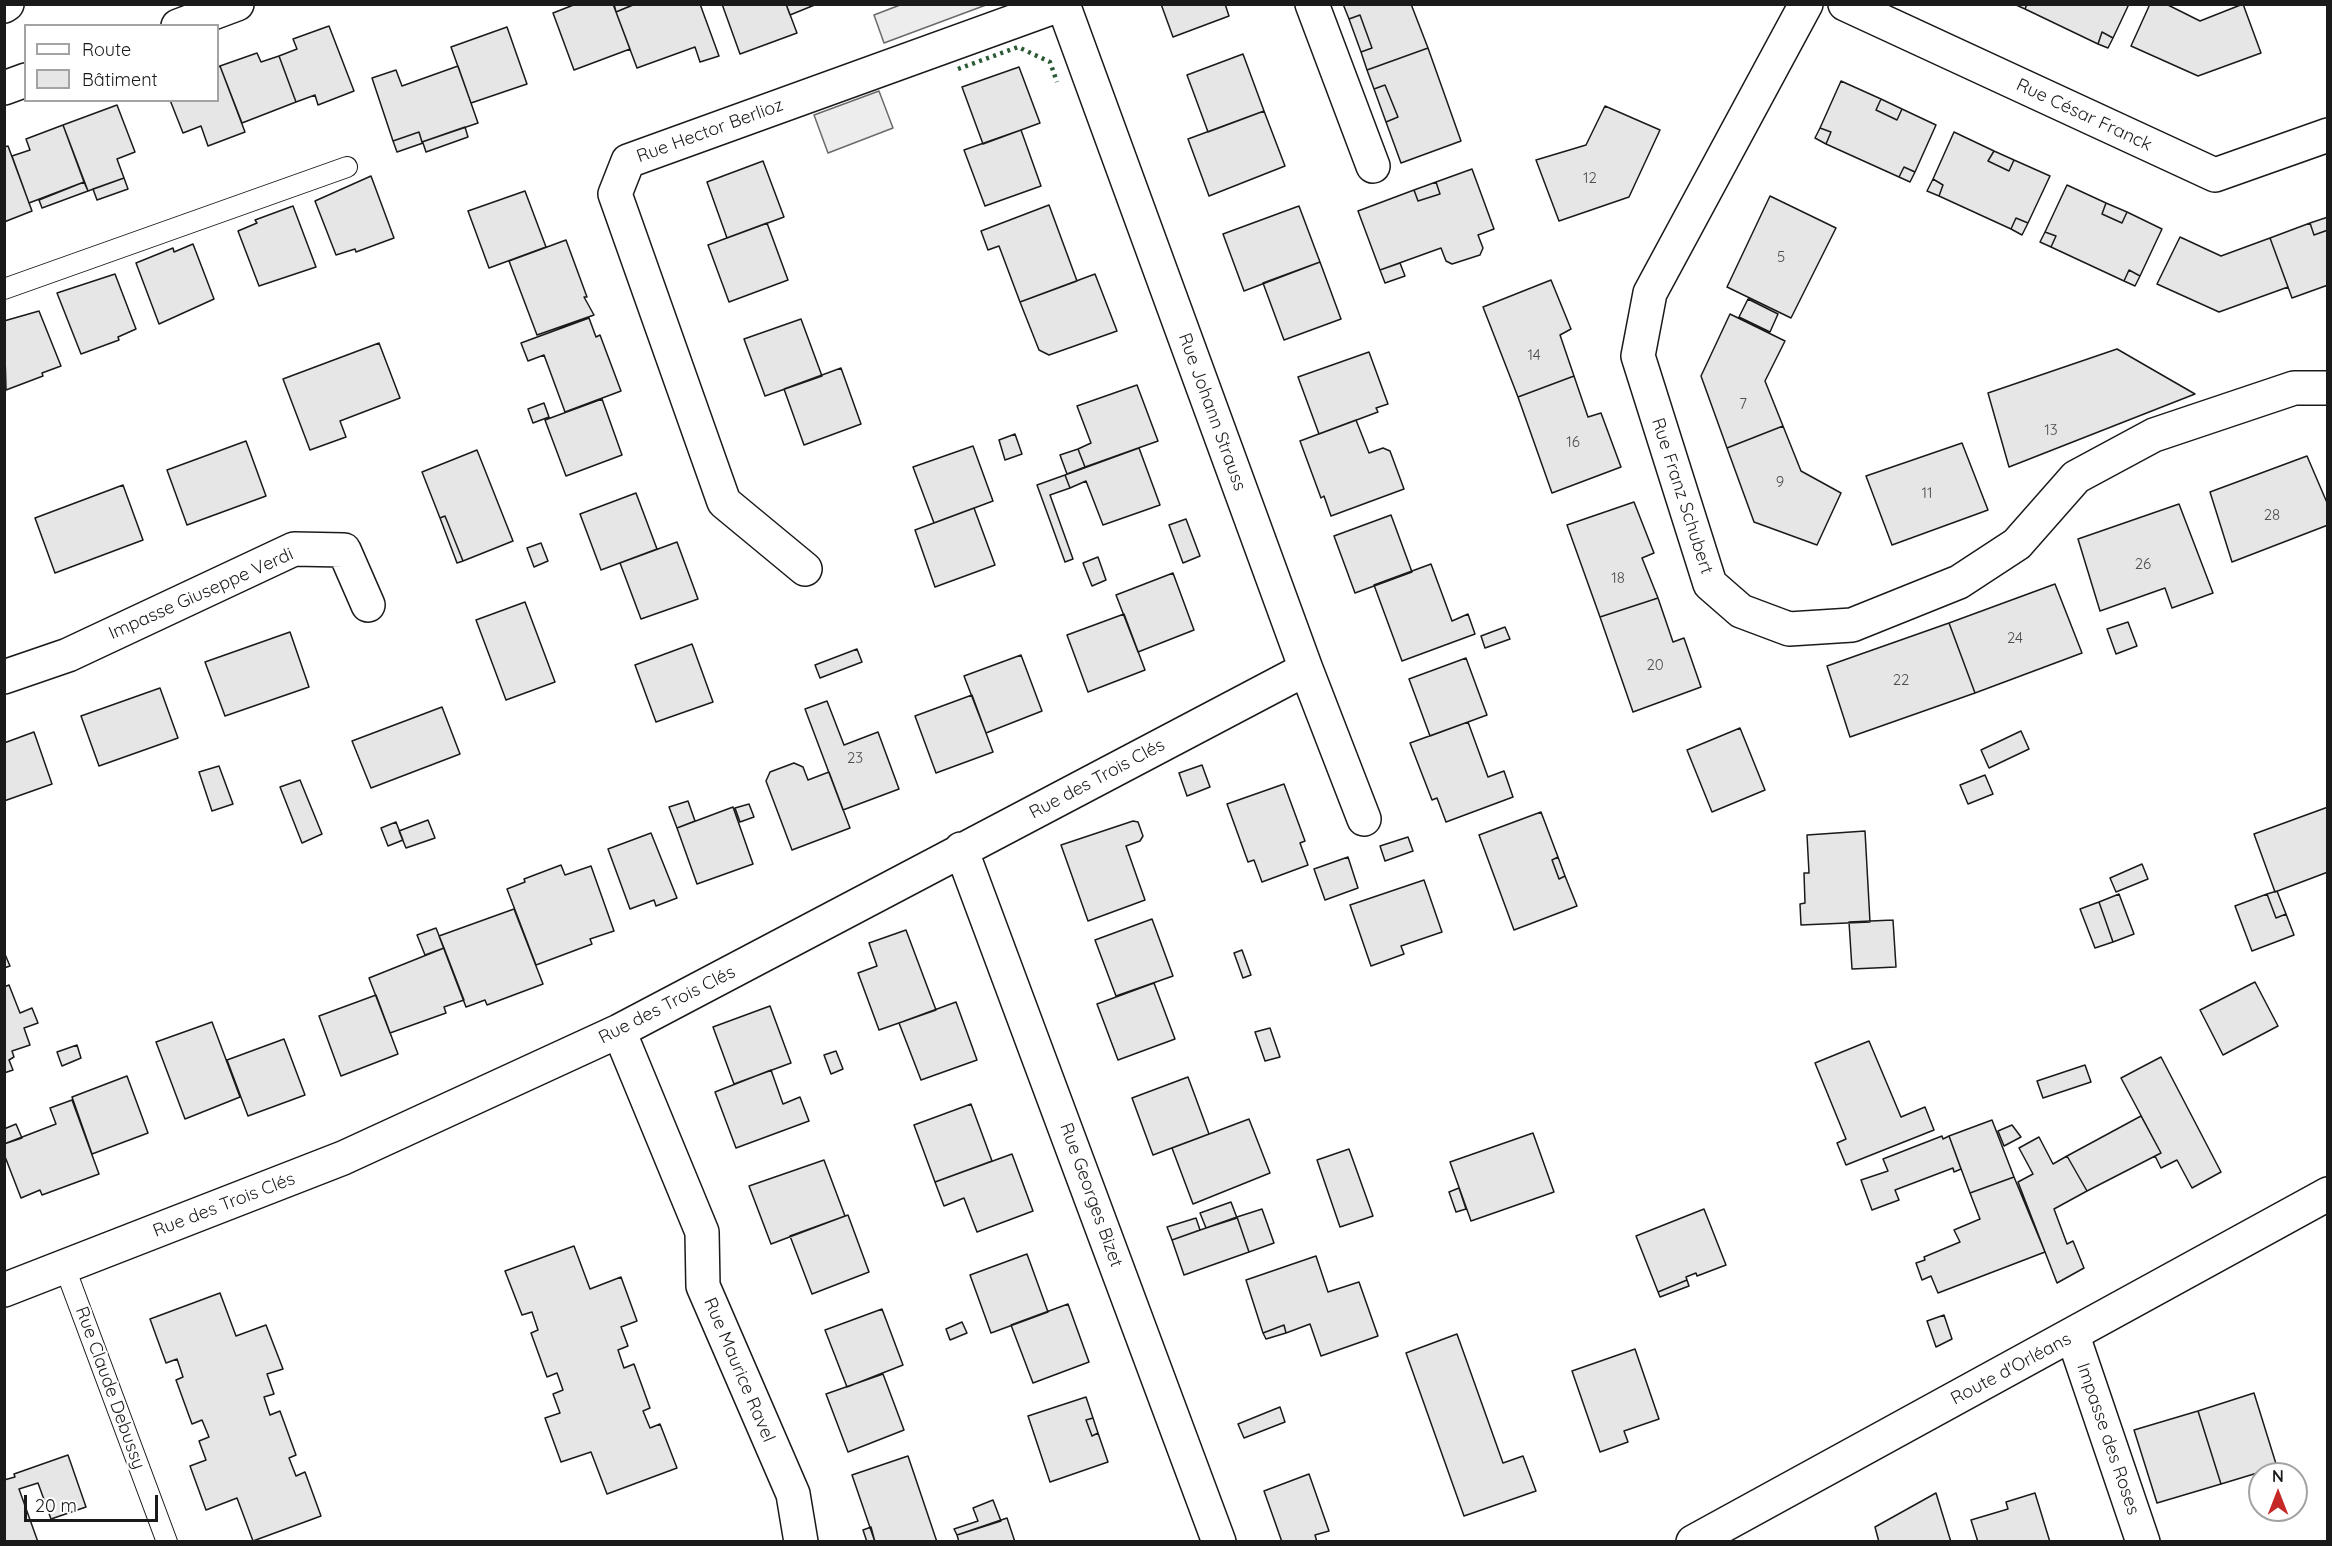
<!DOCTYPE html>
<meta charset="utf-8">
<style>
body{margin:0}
#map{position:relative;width:2332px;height:1546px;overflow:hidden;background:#fff;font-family:Quicksand,sans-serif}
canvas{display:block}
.frame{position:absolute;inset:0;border:6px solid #1a1a1a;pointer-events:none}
.legend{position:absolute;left:24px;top:24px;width:195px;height:78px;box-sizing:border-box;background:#fff;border:2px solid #a3a3a3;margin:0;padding:8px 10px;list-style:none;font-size:18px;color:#1a1a1a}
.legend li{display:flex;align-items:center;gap:12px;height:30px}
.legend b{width:30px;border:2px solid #a3a3a3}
.north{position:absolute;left:2248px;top:1462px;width:60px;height:60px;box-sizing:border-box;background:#fff;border:2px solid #a3a3a3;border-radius:50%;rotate:0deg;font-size:16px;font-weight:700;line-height:24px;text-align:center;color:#1a1a1a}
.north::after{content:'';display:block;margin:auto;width:21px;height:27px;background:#c62828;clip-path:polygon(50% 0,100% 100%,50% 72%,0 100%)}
.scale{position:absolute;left:24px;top:1495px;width:134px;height:27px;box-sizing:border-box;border:3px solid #1a1a1a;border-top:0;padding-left:8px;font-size:18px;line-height:21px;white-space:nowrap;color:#1a1a1a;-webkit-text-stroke:4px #fff;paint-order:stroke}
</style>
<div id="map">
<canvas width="2332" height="1546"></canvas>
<div class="frame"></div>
<ul class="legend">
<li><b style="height:8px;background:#fff"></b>Route</li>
<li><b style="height:16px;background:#e6e6e6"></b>Bâtiment</li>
</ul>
<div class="north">N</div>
<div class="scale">20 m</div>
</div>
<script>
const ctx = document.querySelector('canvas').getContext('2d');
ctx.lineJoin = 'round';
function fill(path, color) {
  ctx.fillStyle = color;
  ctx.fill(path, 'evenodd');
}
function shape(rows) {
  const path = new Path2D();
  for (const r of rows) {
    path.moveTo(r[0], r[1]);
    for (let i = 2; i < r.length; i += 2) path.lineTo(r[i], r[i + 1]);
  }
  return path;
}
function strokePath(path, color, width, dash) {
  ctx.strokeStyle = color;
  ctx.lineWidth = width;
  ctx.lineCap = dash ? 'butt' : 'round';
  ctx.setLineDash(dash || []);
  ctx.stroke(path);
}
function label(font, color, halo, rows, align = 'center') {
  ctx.font = font + ' Quicksand,sans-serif';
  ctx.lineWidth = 4.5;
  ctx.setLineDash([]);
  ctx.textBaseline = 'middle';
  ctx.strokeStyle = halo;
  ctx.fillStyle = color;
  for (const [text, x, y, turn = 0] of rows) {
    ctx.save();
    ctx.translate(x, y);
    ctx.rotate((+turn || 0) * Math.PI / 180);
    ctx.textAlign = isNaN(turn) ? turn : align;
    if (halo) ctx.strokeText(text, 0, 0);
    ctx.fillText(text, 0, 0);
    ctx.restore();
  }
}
const parking = shape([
 [900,5,900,4,986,5,884,43,874,15,900,5],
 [879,91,893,128,828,153,814,115,879,91]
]);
const building = shape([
 [576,4,613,4,630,49,574,70,553,13,576,4],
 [614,4,633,4,633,5,616,12,614,4],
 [635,4,700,4,719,56,700,62,695,47,637,68,616,12,635,4],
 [722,4,786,4,797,33,740,54,722,4],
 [786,4,817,4,790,15,786,4],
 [1161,4,1225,4,1229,16,1173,37,1161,4],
 [1343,4,1411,4,1428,48,1367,70,1361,52,1372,48,1360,15,1349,19,1343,4],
 [2014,4,2027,4,2025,9,2014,4],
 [2027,4,2129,4,2113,38,2102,32,2098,44,2025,9,2027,4],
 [2150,4,2166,4,2200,21,2243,4,2261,53,2198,76,2131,46,2150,4],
 [1360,15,1372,48,1361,52,1349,19,1360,15],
 [329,26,354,91,318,105,315,95,296,102,279,56,297,49,293,39,329,26],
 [507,27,527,84,471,103,451,47,507,27],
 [2102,32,2113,38,2108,48,2098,44,2102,32],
 [1428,48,1461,141,1401,163,1386,122,1398,117,1385,85,1374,89,1367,70,1428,48],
 [257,53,261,62,279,56,296,102,242,123,220,66,257,53],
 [1243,54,1264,111,1208,132,1187,75,1243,54],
 [220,66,245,132,208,146,201,126,183,133,170,100,218,100,218,67,220,66],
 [458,66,478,123,422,142,419,132,393,141,372,78,396,70,402,86,458,66],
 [1019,67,1040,123,983,144,962,87,1019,67],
 [1841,81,1881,99,1876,110,1897,120,1902,109,1936,125,1915,172,1904,167,1899,177,1826,144,1831,132,1820,128,1841,81],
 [1385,85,1398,117,1386,122,1374,89,1385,85],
 [1881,99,1902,109,1897,120,1876,110,1881,99],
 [117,105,135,152,117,159,124,178,88,191,63,125,117,105],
 [1605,106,1660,130,1629,197,1559,221,1536,160,1586,145,1605,106],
 [1264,111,1285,166,1209,196,1188,139,1264,111],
 [63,125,84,182,29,203,12,156,30,150,26,139,63,125],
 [465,127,468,137,426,152,423,143,397,152,393,141,419,132,422,142,465,127],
 [1820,128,1831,132,1826,144,1815,138,1820,128],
 [1021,130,1041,186,985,206,964,150,1021,130],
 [1954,132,1994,151,1988,161,2009,171,2014,160,2050,176,2028,223,2016,218,2011,229,1939,196,1943,185,1933,179,1954,132],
 [8,146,32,211,4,222,4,147,8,146],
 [1994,151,2014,160,2009,171,1988,161,1994,151],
 [763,161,784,217,727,238,707,182,763,161],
 [1904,167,1915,172,1910,182,1899,177,1904,167],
 [1472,169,1494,229,1478,235,1483,248,1480,255,1452,264,1446,261,1441,248,1380,270,1358,211,1414,190,1418,201,1440,194,1436,182,1472,169],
 [371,176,394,238,356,252,355,249,336,255,315,201,371,176],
 [124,178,128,189,97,200,93,189,124,178],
 [1933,179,1943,185,1939,196,1927,191,1933,179],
 [84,182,88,191,42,208,39,200,84,182],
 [1436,182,1440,194,1418,201,1414,190,1436,182],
 [2067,185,2106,203,2102,214,2122,223,2127,212,2162,229,2140,276,2129,270,2124,281,2051,247,2056,236,2045,232,2067,185],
 [525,191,546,247,489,268,468,211,525,191],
 [1770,196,1836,228,1791,318,1727,287,1770,196],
 [2106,203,2127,212,2122,223,2102,214,2106,203],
 [1049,205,1077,281,1020,302,999,246,988,250,981,231,1049,205],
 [293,206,316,267,259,286,238,231,257,223,255,220,293,206],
 [1299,206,1320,262,1244,291,1223,234,1299,206],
 [2328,217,2328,230,2314,235,2310,223,2328,217],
 [2016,218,2028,223,2022,235,2011,229,2016,218],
 [767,223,788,280,729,302,708,245,767,223],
 [2310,223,2314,235,2328,230,2328,285,2292,298,2270,238,2310,223],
 [2045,232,2056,236,2051,247,2040,242,2045,232],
 [2180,237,2221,256,2270,238,2288,287,2219,312,2157,284,2180,237],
 [566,240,587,297,584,297,594,315,537,335,509,261,566,240],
 [193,244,214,299,159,324,136,263,173,248,174,252,193,244],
 [1320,262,1341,319,1284,340,1263,283,1320,262],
 [1400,263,1405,276,1385,283,1380,270,1400,263],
 [2129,270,2140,276,2135,286,2124,281,2129,270],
 [115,274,136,329,118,337,119,340,81,354,57,293,115,274],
 [1095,274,1117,331,1049,355,1039,350,1020,302,1095,274],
 [1551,280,1571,329,1560,335,1574,376,1518,397,1483,307,1551,280],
 [1748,299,1778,314,1770,332,1739,317,1748,299],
 [39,311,61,366,42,373,43,376,6,390,4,321,39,311],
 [1730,314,1785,341,1765,381,1783,426,1727,448,1701,376,1730,314],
 [589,318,596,337,600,335,621,391,565,412,544,355,528,361,521,343,589,318],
 [801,319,822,376,765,396,744,339,801,319],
 [379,343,400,398,340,421,346,437,310,450,283,379,379,343],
 [2117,349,2195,394,2009,467,1988,393,2117,349],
 [1369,352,1388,404,1376,408,1378,412,1319,434,1298,377,1369,352],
 [841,368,861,424,804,445,784,389,841,368],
 [1574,376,1588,417,1601,413,1621,467,1552,493,1518,397,1574,376],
 [1137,385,1158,441,1085,467,1078,449,1091,443,1077,406,1137,385],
 [602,399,622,455,566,476,545,420,602,399],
 [544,403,549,417,533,423,528,409,544,403],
 [1356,420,1369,453,1383,448,1390,451,1404,489,1331,516,1324,496,1321,498,1300,441,1356,420],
 [1783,426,1801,471,1841,493,1817,545,1754,522,1727,448,1783,426],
 [1015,434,1022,454,1005,460,999,440,1015,434],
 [246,441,266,496,187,525,167,470,246,441],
 [1962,443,1988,510,1892,545,1866,476,1962,443],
 [973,446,993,501,934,523,913,467,973,446],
 [1139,448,1160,505,1103,525,1086,481,1070,488,1065,475,1139,448],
 [1078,449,1085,467,1067,474,1060,455,1078,449],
 [477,450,513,541,463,561,445,516,440,518,422,472,477,450],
 [2307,456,2328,505,2328,525,2232,562,2210,492,2307,456],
 [1065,475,1070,488,1050,495,1073,559,1065,562,1037,485,1065,475],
 [123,485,143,540,55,573,35,518,123,485],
 [636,493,657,549,601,570,580,514,636,493],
 [1634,502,1654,553,1642,558,1658,598,1600,617,1567,525,1634,502],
 [2179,504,2213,593,2172,608,2165,588,2100,611,2078,539,2179,504],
 [974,508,995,565,935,587,915,530,974,508],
 [1391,515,1412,572,1355,593,1334,536,1391,515],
 [445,516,463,561,457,563,440,518,445,516],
 [1186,519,1200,556,1183,563,1169,525,1186,519],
 [677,542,698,599,641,619,620,563,677,542],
 [541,543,548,561,534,567,527,548,541,543],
 [1098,557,1106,580,1092,586,1083,563,1098,557],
 [1431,564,1452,621,1468,614,1475,634,1402,661,1374,585,1431,564],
 [1173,573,1194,630,1138,652,1116,595,1173,573],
 [2055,584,2082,653,1975,693,1949,623,2055,584],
 [1658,598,1673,642,1684,638,1701,687,1633,712,1600,617,1658,598],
 [525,602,555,682,506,700,476,620,525,602],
 [1124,614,1145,670,1088,692,1067,635,1124,614],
 [2128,622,2137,646,2116,654,2107,629,2128,622],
 [1949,623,1975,693,1850,737,1827,666,1949,623],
 [1505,627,1510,639,1485,648,1481,636,1505,627],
 [290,632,309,687,225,716,205,662,290,632],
 [692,644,713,702,656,722,635,665,692,644],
 [857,649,862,662,820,678,815,665,857,649],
 [1021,655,1042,711,986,733,964,676,1021,655],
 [1466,658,1487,715,1430,736,1409,679,1466,658],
 [160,688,178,738,99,766,81,716,160,688],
 [972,695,993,752,936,773,915,716,972,695],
 [827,701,844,745,878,732,899,789,843,810,805,709,827,701],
 [442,707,460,754,371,788,352,741,442,707],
 [1468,722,1488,777,1504,771,1513,797,1446,822,1437,798,1432,800,1410,743,1468,722],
 [1740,728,1765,790,1712,812,1687,750,1740,728],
 [2021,731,2029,749,1989,768,1981,750,2021,731],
 [34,732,52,784,4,801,4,743,34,732],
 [794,763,803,767,808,780,829,772,850,828,792,850,766,781,770,772,794,763],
 [1202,765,1210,787,1187,796,1179,773,1202,765],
 [219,766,233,804,212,811,199,772,219,766],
 [1985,775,1993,794,1968,804,1960,785,1985,775],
 [300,780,322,834,302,843,280,787,300,780],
 [1284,784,1305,841,1300,843,1308,865,1262,882,1254,860,1248,862,1227,804,1284,784],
 [688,801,695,821,677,828,669,807,688,801],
 [749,804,754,817,740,822,735,808,749,804],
 [733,807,753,864,697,884,677,828,733,807],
 [2328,807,2328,872,2275,892,2254,834,2328,807],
 [1541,812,1558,857,1552,860,1559,879,1565,876,1577,906,1514,930,1479,835,1541,812],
 [428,820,435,838,406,848,399,831,428,820],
 [1133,821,1138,822,1143,836,1140,841,1126,846,1145,900,1088,921,1061,845,1133,821],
 [396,822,403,840,388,846,381,828,396,822],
 [1865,831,1870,922,1801,925,1800,904,1805,903,1804,873,1809,873,1807,835,1865,831],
 [651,833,677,898,656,906,654,900,630,909,608,849,651,833],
 [1408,837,1413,851,1385,861,1380,846,1408,837],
 [1348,857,1358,888,1325,900,1314,869,1348,857],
 [1558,857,1565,876,1559,879,1552,860,1558,857],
 [2142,864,2148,879,2116,892,2110,878,2142,864],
 [561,865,565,875,591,866,614,931,590,939,592,944,536,965,507,889,525,882,524,879,561,865],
 [1424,880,1442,932,1401,946,1404,954,1371,966,1350,905,1424,880],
 [2277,891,2286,914,2276,918,2267,894,2277,891],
 [2119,894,2134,934,2113,942,2099,902,2119,894],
 [2267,894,2276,918,2286,914,2294,935,2252,951,2235,906,2267,894],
 [2099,902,2113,942,2095,948,2080,909,2099,902],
 [514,909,543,984,487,1005,485,1000,466,1007,439,936,514,909],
 [1152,919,1173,976,1116,996,1095,940,1152,919],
 [1893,920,1896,967,1852,969,1849,922,1893,920],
 [436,928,444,948,425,955,417,935,436,928],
 [906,930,936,1010,879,1030,858,973,877,966,869,943,906,930],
 [444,948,464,1000,444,1007,446,1013,390,1033,369,978,444,948],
 [1242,950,1251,975,1243,978,1234,953,1242,950],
 [4,952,10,966,4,968,4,952],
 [2255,982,2278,1026,2223,1055,2200,1010,2255,982],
 [1154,983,1175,1039,1118,1060,1097,1004,1154,983],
 [9,985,20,1013,32,1008,38,1023,24,1028,30,1045,12,1051,14,1057,9,1060,13,1070,4,1073,4,987,9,985],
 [376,995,398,1054,341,1076,319,1016,376,995],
 [956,1002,977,1060,921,1080,899,1023,956,1002],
 [770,1006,791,1063,734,1084,713,1027,770,1006],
 [212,1022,240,1097,185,1119,156,1042,212,1022],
 [1270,1028,1280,1057,1265,1061,1255,1032,1270,1028],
 [284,1039,305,1095,248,1116,227,1060,284,1039],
 [1869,1041,1901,1117,1925,1107,1934,1130,1846,1165,1837,1143,1846,1139,1815,1063,1869,1041],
 [77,1045,81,1058,62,1066,57,1052,77,1045],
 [836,1051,843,1069,831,1074,824,1055,836,1051],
 [2161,1057,2221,1172,2192,1188,2177,1160,2161,1168,2155,1156,2161,1153,2121,1078,2161,1057],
 [2085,1065,2091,1082,2043,1098,2037,1081,2085,1065],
 [771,1070,783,1104,800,1097,809,1121,736,1148,715,1092,771,1070],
 [127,1076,148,1133,92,1154,72,1097,127,1076],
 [1188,1077,1209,1134,1153,1155,1132,1098,1188,1077],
 [72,1100,99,1174,42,1195,40,1190,21,1198,4,1154,4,1144,56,1124,50,1108,72,1100],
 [971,1104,992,1161,935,1182,914,1125,971,1104],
 [2141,1116,2161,1153,2087,1191,2067,1156,2141,1116],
 [1249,1119,1270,1173,1193,1204,1172,1148,1249,1119],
 [1992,1120,2014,1177,1970,1193,1949,1136,1992,1120],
 [16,1124,22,1138,4,1144,4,1129,16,1124],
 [2012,1125,2021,1137,2004,1146,1998,1131,2012,1125],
 [1533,1133,1554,1192,1471,1221,1450,1162,1533,1133],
 [1942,1136,1943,1139,1949,1136,1961,1169,1954,1172,1953,1168,1895,1190,1899,1200,1872,1210,1861,1180,1888,1171,1883,1159,1942,1136],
 [2039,1137,2053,1164,2067,1156,2087,1191,2054,1209,2067,1244,2073,1241,2084,1268,2057,1283,2018,1182,2033,1174,2019,1148,2039,1137],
 [1349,1149,1373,1216,1340,1227,1317,1160,1349,1149],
 [1012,1154,1033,1211,977,1232,964,1198,944,1206,935,1182,1012,1154],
 [824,1160,845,1216,771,1244,749,1186,824,1160],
 [2014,1177,2045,1252,1938,1293,1931,1276,1922,1280,1916,1263,1925,1260,1924,1257,1960,1242,1954,1230,1980,1219,1970,1193,2014,1177],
 [1459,1188,1466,1209,1456,1212,1449,1192,1459,1188],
 [1231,1202,1237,1218,1206,1228,1200,1213,1231,1202],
 [1262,1209,1274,1243,1249,1252,1237,1217,1262,1209],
 [1704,1209,1726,1265,1697,1276,1696,1273,1686,1277,1687,1280,1658,1292,1636,1236,1704,1209],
 [848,1215,869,1272,812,1294,790,1236,848,1215],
 [1237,1217,1249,1252,1184,1275,1172,1240,1237,1217],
 [1196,1218,1200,1230,1172,1240,1167,1227,1196,1218],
 [574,1246,590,1289,621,1277,637,1321,621,1327,628,1346,618,1350,624,1368,634,1364,650,1408,643,1411,650,1428,660,1424,677,1468,607,1494,591,1452,561,1462,545,1418,560,1413,553,1394,563,1390,557,1373,547,1377,531,1333,538,1330,532,1312,522,1315,505,1271,574,1246],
 [1027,1254,1048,1312,991,1333,970,1275,1027,1254],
 [1316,1256,1328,1292,1359,1282,1378,1336,1321,1356,1310,1324,1286,1333,1284,1325,1263,1333,1246,1280,1316,1256],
 [1687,1280,1689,1286,1660,1297,1658,1292,1687,1280],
 [220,1293,236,1336,266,1325,283,1369,267,1374,274,1394,264,1397,270,1415,280,1411,296,1455,289,1458,296,1476,305,1472,321,1516,253,1541,237,1498,206,1510,190,1466,206,1460,199,1441,209,1437,202,1420,192,1424,176,1380,183,1377,177,1359,166,1363,150,1319,220,1293],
 [1068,1304,1089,1362,1033,1383,1011,1325,1068,1304],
 [882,1309,903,1365,847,1387,825,1330,882,1309],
 [1944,1315,1952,1339,1936,1347,1927,1321,1944,1315],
 [962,1322,967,1333,950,1340,946,1329,962,1322],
 [1284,1325,1286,1333,1266,1339,1263,1333,1284,1325],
 [1457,1334,1503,1463,1523,1456,1536,1491,1464,1516,1406,1353,1457,1334],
 [1635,1349,1659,1419,1624,1431,1628,1442,1600,1452,1572,1371,1635,1349],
 [883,1374,904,1430,848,1452,826,1394,883,1374],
 [2254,1393,2277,1467,2221,1484,2198,1411,2254,1393],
 [1086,1397,1093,1418,1086,1420,1092,1436,1098,1433,1108,1462,1050,1482,1028,1416,1086,1397],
 [1280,1407,1285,1422,1244,1438,1238,1424,1280,1407],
 [2198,1411,2221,1484,2157,1503,2134,1430,2198,1411],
 [1093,1418,1098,1433,1092,1436,1086,1420,1093,1418],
 [68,1455,86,1507,51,1519,38,1483,19,1489,38,1542,4,1542,4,1480,15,1477,14,1474,68,1455],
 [908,1456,937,1542,875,1542,852,1475,908,1456],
 [1309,1474,1329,1531,1315,1535,1317,1542,1282,1542,1264,1491,1309,1474],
 [1936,1493,1951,1542,1879,1542,1875,1527,1936,1493],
 [2035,1493,2050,1542,1978,1542,1971,1520,2008,1509,2006,1502,2035,1493],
 [993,1500,1001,1521,957,1535,954,1529,978,1521,973,1508,993,1500],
 [1007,1518,1015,1542,959,1542,957,1535,1007,1518],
 [871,1527,875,1542,867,1542,863,1530,871,1527]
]);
const service = shape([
 [4,289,347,167],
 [65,1268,167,1542]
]);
const minor = shape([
 [1063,4,1306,669,1364,819],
 [1312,4,1373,166],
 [1806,4,1650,293,1638,356,1710,584,1741,611,1789,629,1852,625,1959,582,2017,544,2076,477,2154,435,2294,388,2328,388],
 [1845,4,2215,175,2328,135],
 [4,6,7,4],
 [178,26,237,4],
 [4,88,26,80],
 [805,569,724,502,615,194,628,161,1062,4],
 [4,677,68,655,294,549,344,550,368,605],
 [961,849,1219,1542],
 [619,1031,702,1232,703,1286,793,1494,801,1542],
 [4,1290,343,1158,619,1031,1306,669],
 [2073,1336,2143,1542]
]);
const primary = shape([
 [1693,1542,2328,1194]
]);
const hedge = shape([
 [958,69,1018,47,1050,62,1057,82]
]);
const numberNames = [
 ["12",1590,178],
 ["5",1781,257],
 ["14",1534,355],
 ["7",1743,404],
 ["13",2051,430],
 ["16",1573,442],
 ["9",1780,482],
 ["11",1927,493],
 ["28",2272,515],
 ["26",2143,564],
 ["18",1618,578],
 ["24",2015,638],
 ["20",1655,665],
 ["22",1901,680],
 ["23",855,758]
];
const streetNames = [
 ["Rue César Franck",2084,115,25],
 ["Rue Hector Berlioz",710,131,-20],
 ["Rue Johann Strauss",1212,412,70],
 ["Rue Franz Schubert",1682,496,72],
 ["Impasse Giuseppe Verdi",201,594,-24],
 ["Rue des Trois Clés",1097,779,-28],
 ["Rue des Trois Clés",667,1005,-27],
 ["Rue Georges Bizet",1091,1195,70],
 ["Rue des Trois Clés",224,1205,-21],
 ["Route d'Orléans",2011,1369,-28],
 ["Rue Maurice Ravel",739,1370,67],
 ["Rue Claude Debussy",110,1388,70],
 ["Impasse des Roses",2108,1439,71]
];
fill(parking, '#ededed');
strokePath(parking, '#6a6a6a', 1.5);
fill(building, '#e6e6e6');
strokePath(building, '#1a1a1a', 1.5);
strokePath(service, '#1a1a1a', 22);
strokePath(minor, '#1a1a1a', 36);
strokePath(primary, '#1a1a1a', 36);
strokePath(service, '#fff', 20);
strokePath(minor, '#fff', 33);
strokePath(primary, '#fff', 33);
strokePath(hedge, '#2b5a34', 4.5, [3, 4.5]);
label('15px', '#4d4d4d', null, numberNames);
label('18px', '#1a1a1a', '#fff', streetNames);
</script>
